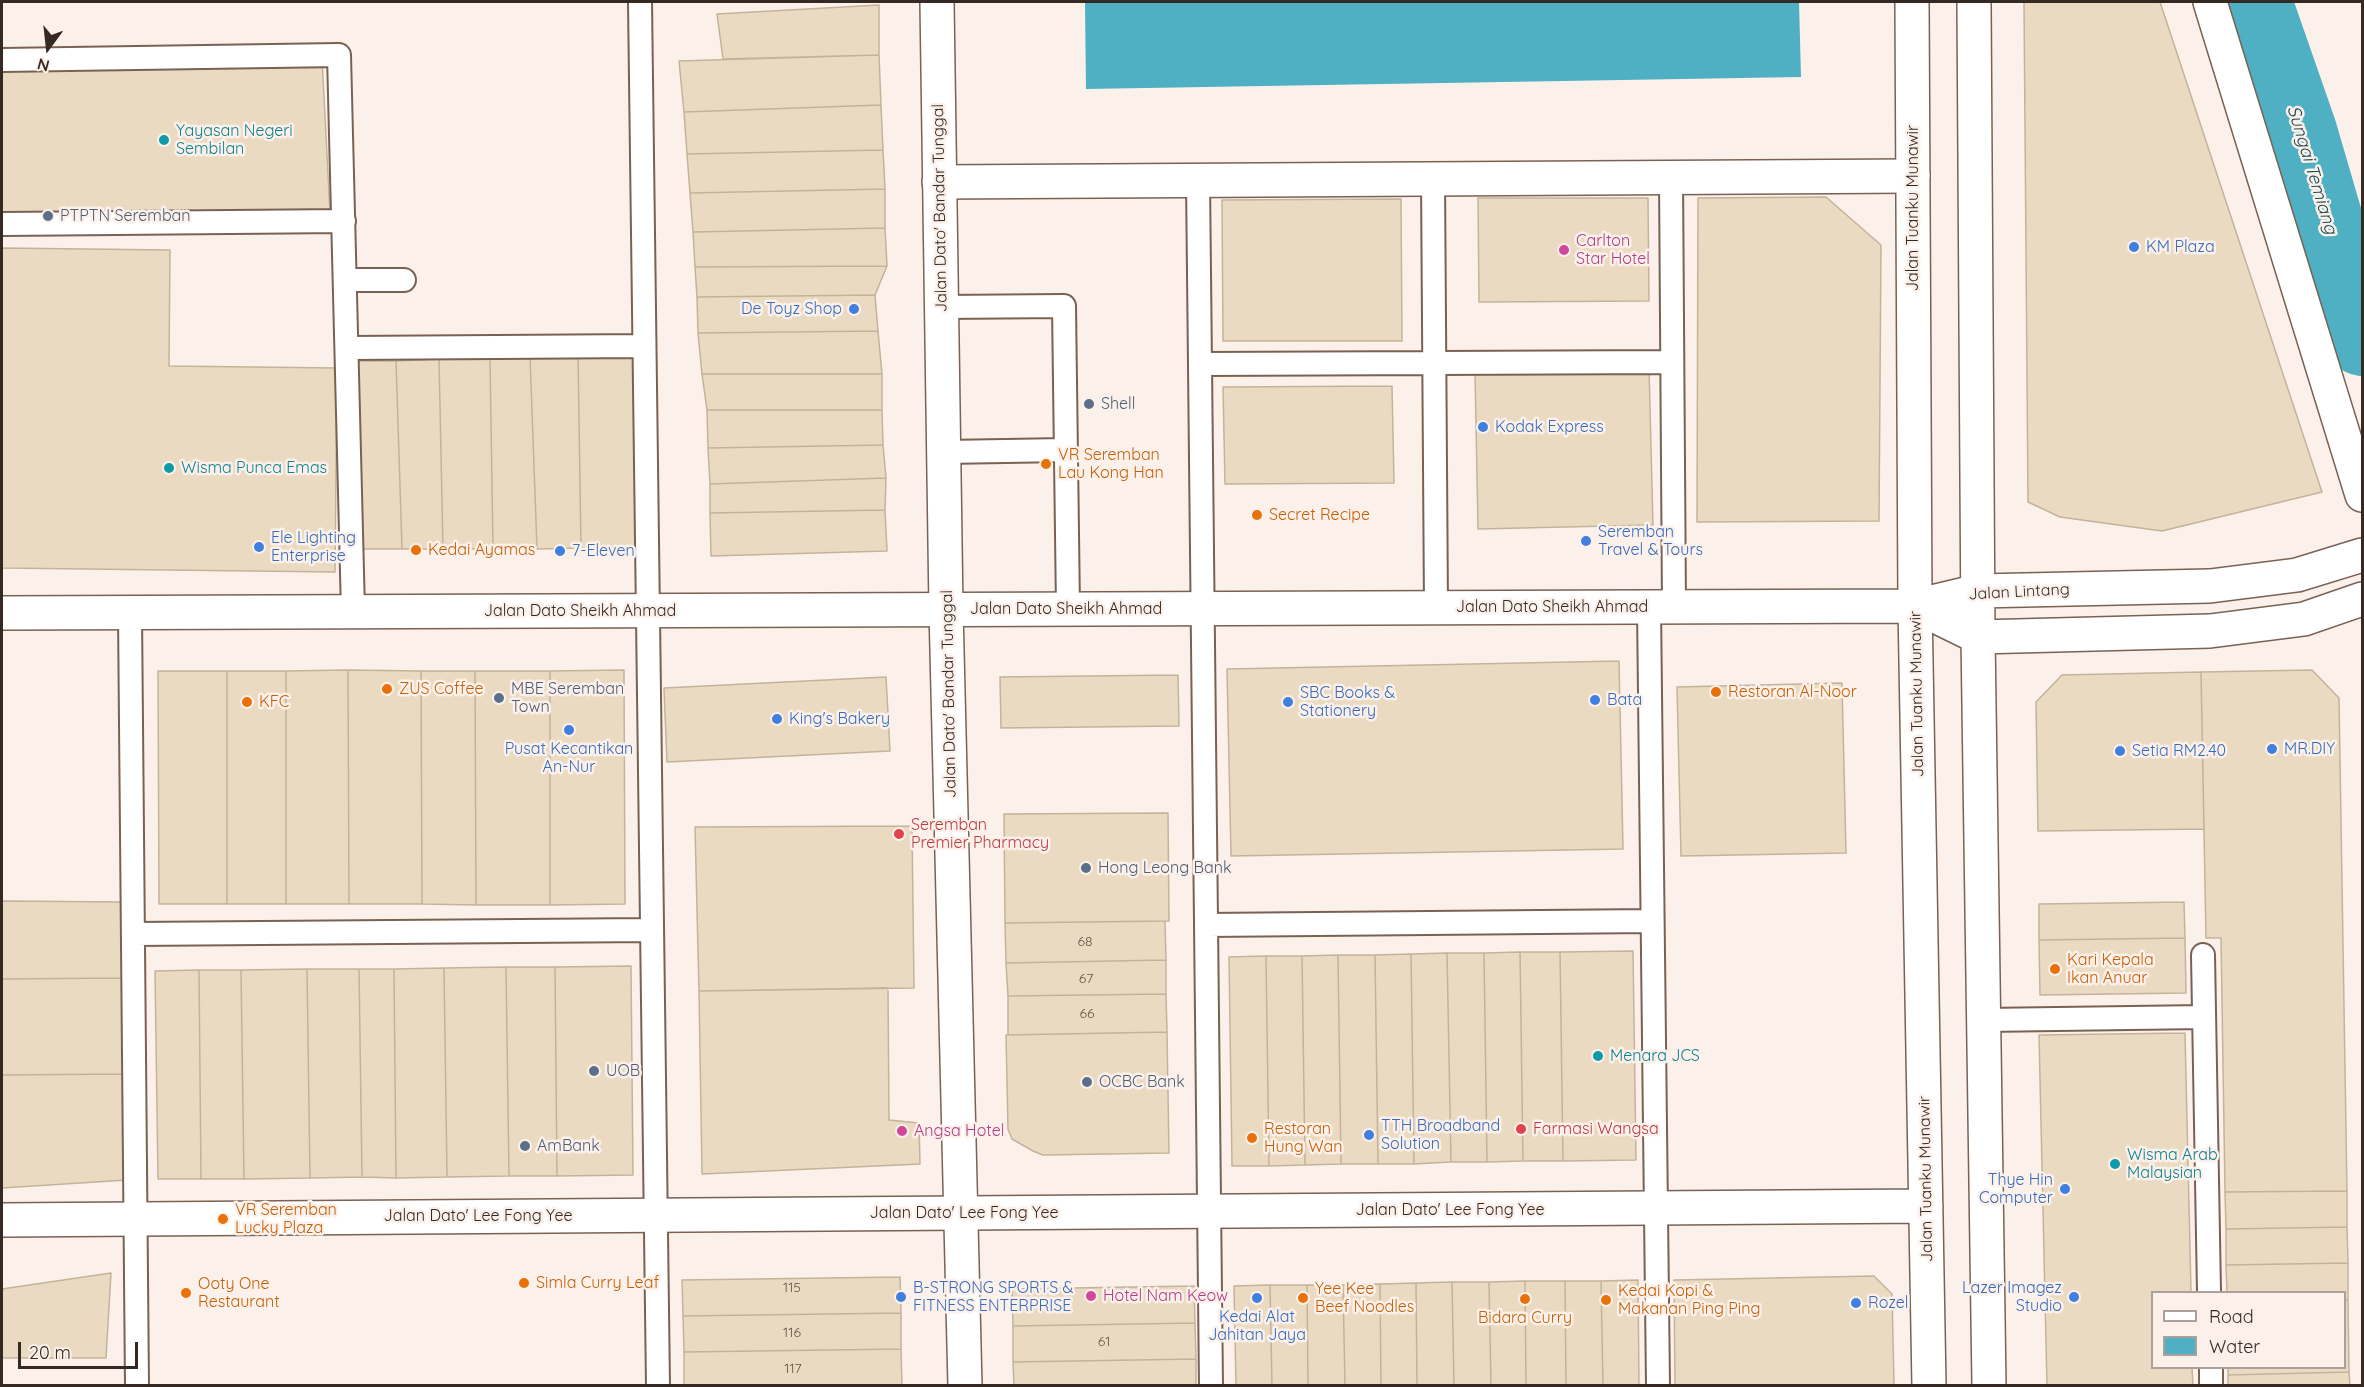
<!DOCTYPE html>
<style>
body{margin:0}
#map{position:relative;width:2364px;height:1387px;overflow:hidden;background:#fcf1ea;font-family:Quicksand,sans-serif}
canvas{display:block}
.frame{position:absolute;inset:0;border:3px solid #342a23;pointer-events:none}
.legend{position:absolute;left:2151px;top:1291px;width:195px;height:78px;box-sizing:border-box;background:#fcf1ea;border:2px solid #aca19a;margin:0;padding:8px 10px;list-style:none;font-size:18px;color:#342a23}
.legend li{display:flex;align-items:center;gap:12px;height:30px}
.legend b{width:30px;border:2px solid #aca19a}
.north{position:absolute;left:18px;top:18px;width:60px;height:60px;-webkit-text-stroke:4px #fcf1ea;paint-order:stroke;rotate:195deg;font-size:16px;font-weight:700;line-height:24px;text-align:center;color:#342a23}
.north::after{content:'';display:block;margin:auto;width:21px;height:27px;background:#342a23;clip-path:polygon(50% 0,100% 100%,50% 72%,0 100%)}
.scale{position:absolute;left:18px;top:1342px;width:120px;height:27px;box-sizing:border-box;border:3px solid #342a23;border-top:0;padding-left:8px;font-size:18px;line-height:21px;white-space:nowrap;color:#342a23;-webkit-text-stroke:4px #fcf1ea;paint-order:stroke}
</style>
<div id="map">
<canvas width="2364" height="1387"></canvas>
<div class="frame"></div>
<ul class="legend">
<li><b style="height:8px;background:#fff"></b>Road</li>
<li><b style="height:16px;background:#4eb0c2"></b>Water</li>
</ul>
<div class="north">N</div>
<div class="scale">20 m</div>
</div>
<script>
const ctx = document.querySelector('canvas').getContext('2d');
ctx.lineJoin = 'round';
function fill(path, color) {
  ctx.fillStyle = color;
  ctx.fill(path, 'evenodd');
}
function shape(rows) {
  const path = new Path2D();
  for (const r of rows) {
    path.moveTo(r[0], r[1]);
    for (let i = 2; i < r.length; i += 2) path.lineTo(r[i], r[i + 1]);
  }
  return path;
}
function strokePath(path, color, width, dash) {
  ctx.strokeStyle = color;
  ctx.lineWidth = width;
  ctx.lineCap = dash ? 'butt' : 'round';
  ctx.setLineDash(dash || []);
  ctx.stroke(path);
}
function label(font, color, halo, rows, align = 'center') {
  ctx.font = font + ' Quicksand,sans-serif';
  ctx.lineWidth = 5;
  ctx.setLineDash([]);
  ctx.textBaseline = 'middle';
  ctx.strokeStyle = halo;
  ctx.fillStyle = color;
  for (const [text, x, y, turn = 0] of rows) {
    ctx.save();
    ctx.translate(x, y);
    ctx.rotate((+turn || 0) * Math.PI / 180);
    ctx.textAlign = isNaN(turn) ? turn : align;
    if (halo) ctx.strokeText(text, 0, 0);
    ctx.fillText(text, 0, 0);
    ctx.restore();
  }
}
const water = shape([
 [1085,2,1799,2,1801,77,1086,89]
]);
const river = shape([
 [2256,2,2301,131,2362,340]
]);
const building = shape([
 [2024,2,2160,2,2322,492,2162,531,2060,517,2028,502,2024,2],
 [879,5,879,55,723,59,717,14,879,5],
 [879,55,881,105,684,112,679,61,879,55],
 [322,58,330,213,2,216,2,67,322,58],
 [881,105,883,150,687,154,684,112,881,105],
 [883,150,885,189,690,193,687,154,883,150],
 [885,189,885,228,693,232,690,193,885,189],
 [1826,197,1881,245,1879,521,1697,522,1698,198,1826,197],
 [1478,198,1648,198,1649,301,1479,302,1478,198],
 [1401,199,1402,341,1223,341,1222,200,1401,199],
 [885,228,887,266,695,267,693,232,885,228],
 [2,248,170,250,169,366,337,368,335,572,2,568,2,248],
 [887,266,875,295,697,297,695,267,887,266],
 [875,295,878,331,698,333,697,297,875,295],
 [878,331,882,374,702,374,698,333,878,331],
 [635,351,637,547,581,548,578,354,635,351],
 [578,354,581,548,537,549,530,356,578,354],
 [530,356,537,549,493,549,490,359,530,356],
 [439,359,490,359,493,549,443,549,439,359],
 [439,359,443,549,402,549,396,361,439,359],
 [356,361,396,361,402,549,361,549,356,361],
 [1649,368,1653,525,1478,529,1475,372,1649,368],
 [702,374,882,374,882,410,707,410,702,374],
 [1392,386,1394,483,1225,484,1223,387,1392,386],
 [707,410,882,410,883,445,708,448,707,410],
 [883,445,886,478,710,484,708,448,883,445],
 [886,478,885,510,710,513,710,484,886,478],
 [885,510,887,551,711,556,710,513,885,510],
 [1619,661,1623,849,1231,856,1227,669,1619,661],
 [348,670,421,671,422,904,349,904,348,670],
 [348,670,349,904,286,904,286,671,348,670],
 [624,670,625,904,550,905,550,671,624,670],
 [2312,670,2339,698,2347,1191,2225,1192,2221,938,2206,938,2201,672,2312,670],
 [158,671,227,671,227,904,159,904,158,671],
 [227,671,286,671,286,904,227,904,227,671],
 [421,671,475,671,476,905,422,904,421,671],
 [475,671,550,671,550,905,476,905,475,671],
 [2201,672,2204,829,2038,831,2036,702,2062,675,2201,672],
 [1178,675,1179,726,1001,728,1000,677,1178,675],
 [886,677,890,751,667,762,664,688,886,677],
 [1842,683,1846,853,1681,856,1677,687,1842,683],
 [1168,813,1169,921,1005,923,1004,814,1168,813],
 [912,826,914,988,699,991,695,827,912,826],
 [2,901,122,902,124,978,2,979,2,901],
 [2184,902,2185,938,2039,940,2039,904,2184,902],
 [1165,921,1166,960,1006,963,1005,923,1165,921],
 [2185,938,2186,993,2040,995,2039,940,2185,938],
 [1633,951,1636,1160,1563,1161,1560,952,1633,951],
 [1520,952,1560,952,1563,1161,1523,1161,1520,952],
 [1520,952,1523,1161,1487,1162,1484,953,1520,952],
 [1447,953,1451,1162,1414,1164,1411,954,1447,953],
 [1447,953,1484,953,1487,1162,1451,1162,1447,953],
 [1411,954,1414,1164,1378,1164,1375,955,1411,954],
 [1338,955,1341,1164,1305,1165,1302,956,1338,955],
 [1338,955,1375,955,1378,1164,1341,1164,1338,955],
 [1266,956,1269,1166,1232,1166,1229,957,1266,956],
 [1266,956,1302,956,1305,1165,1269,1166,1266,956],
 [1166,960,1166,994,1008,996,1006,963,1166,960],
 [631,966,633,1175,557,1176,555,967,631,966],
 [506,967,555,967,557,1176,509,1176,506,967],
 [506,967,509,1176,447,1177,444,968,506,967],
 [444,968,447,1177,396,1178,394,969,444,968],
 [307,969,359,969,362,1177,310,1178,307,969],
 [307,969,310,1178,244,1179,241,970,307,969],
 [359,969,394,969,396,1178,362,1177,359,969],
 [199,970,241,970,244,1179,201,1179,199,970],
 [199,970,201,1179,158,1179,155,971,199,970],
 [124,978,126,1074,2,1075,2,979,124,978],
 [888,988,889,1120,919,1123,920,1164,702,1174,699,991,888,988],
 [1166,994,1167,1032,1008,1035,1008,996,1166,994],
 [1167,1032,1169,1153,1043,1155,1033,1151,1012,1139,1008,1129,1006,1035,1167,1032],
 [2185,1033,2191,1292,2152,1292,2152,1368,2192,1368,2193,1386,2047,1386,2039,1035,2185,1033],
 [126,1074,127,1180,2,1188,2,1075,126,1074],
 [2347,1191,2347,1227,2226,1229,2225,1192,2347,1191],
 [2347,1227,2348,1263,2226,1265,2226,1229,2347,1227],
 [2348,1263,2348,1300,2344,1300,2344,1292,2227,1292,2226,1265,2348,1263],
 [111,1273,106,1358,2,1358,2,1289,111,1273],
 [1874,1276,1892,1294,1894,1386,1675,1386,1674,1280,1874,1276],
 [900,1277,901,1313,683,1316,682,1280,900,1277],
 [1638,1280,1639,1386,1603,1386,1601,1281,1638,1280],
 [1525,1281,1526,1386,1491,1386,1489,1282,1525,1281],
 [1525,1281,1565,1281,1566,1386,1526,1386,1525,1281],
 [1565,1281,1601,1281,1603,1386,1566,1386,1565,1281],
 [1452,1282,1454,1386,1417,1386,1416,1283,1452,1282],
 [1452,1282,1489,1282,1491,1386,1454,1386,1452,1282],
 [1416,1283,1417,1386,1381,1386,1380,1284,1416,1283],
 [1380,1284,1381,1386,1345,1386,1343,1285,1380,1284],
 [1270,1285,1307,1285,1308,1386,1272,1386,1270,1285],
 [1270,1285,1272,1386,1236,1386,1234,1286,1270,1285],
 [1307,1285,1343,1285,1345,1386,1308,1386,1307,1285],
 [1194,1286,1195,1323,1013,1326,1012,1289,1194,1286],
 [2344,1300,2348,1300,2349,1372,2228,1375,2228,1368,2344,1368,2344,1300],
 [901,1313,901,1349,684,1352,683,1316,901,1313],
 [1195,1323,1196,1359,1013,1362,1013,1326,1195,1323],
 [901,1349,902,1386,684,1386,684,1352,901,1349],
 [1196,1359,1196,1386,1014,1386,1013,1362,1196,1359],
 [2349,1372,2350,1386,2228,1386,2228,1375,2349,1372]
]);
const lane = shape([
 [640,2,658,1386],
 [2,60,339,55,353,612],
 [1671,177,1674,607],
 [1433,179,1436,608],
 [1198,180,1211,1386],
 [2,224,344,221],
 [346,280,404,280],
 [942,307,1064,306,1068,609],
 [348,348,644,346],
 [1201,364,1672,362],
 [944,452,1066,450],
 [1649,607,1658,1386],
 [130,613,137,1386],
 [1206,925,1652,921],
 [133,934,650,930],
 [2203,955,2209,1292],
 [1984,1020,2204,1017],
 [2211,1368,2211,1386]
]);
const street = shape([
 [939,182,1913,176]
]);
const secondary = shape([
 [1912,2,1915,606,1929,1386],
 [1974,2,1978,637,1989,1386],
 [2210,2,2362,495],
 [1915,606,1978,637,2210,631,2304,619,2362,599],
 [2,613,1915,606,1978,591,2210,586,2297,575,2362,555],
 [2,1220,1926,1206]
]);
const highway = shape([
 [937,2,946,610,965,1386]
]);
const markers = [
 [164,140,6,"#0f9aa8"],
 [48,216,6,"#5c6f8a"],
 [2134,247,6,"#3f7fe0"],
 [1564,250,6,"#d1479c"],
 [854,309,6,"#3f7fe0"],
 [1089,404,6,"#5c6f8a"],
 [1483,427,6,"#3f7fe0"],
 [1046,464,6,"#e8710a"],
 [169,468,6,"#0f9aa8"],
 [1257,515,6,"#e8710a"],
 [1586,541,6,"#3f7fe0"],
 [259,547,6,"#3f7fe0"],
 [416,550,6,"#e8710a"],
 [560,551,6,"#3f7fe0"],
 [387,689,6,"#e8710a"],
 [1716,692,6,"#e8710a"],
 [499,698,6,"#5c6f8a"],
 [1595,700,6,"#3f7fe0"],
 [247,702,6,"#e8710a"],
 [1288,702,6,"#3f7fe0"],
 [777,719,6,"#3f7fe0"],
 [569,730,6,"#3f7fe0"],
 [2272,749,6,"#3f7fe0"],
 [2120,751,6,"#3f7fe0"],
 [899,834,6,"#e0444e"],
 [1086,868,6,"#5c6f8a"],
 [2055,969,6,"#e8710a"],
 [1598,1056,6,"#0f9aa8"],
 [594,1071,6,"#5c6f8a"],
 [1087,1082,6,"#5c6f8a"],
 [1521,1129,6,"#e0444e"],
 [902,1131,6,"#d1479c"],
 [1369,1135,6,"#3f7fe0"],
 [1252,1138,6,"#e8710a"],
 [525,1146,6,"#5c6f8a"],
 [2115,1164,6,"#0f9aa8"],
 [2065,1189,6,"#3f7fe0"],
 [223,1219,6,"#e8710a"],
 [524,1283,6,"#e8710a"],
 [186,1293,6,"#e8710a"],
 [1091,1296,6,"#d1479c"],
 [901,1297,6,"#3f7fe0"],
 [2074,1297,6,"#3f7fe0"],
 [1257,1298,6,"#3f7fe0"],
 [1303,1298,6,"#e8710a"],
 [1525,1299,6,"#e8710a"],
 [1606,1300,6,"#e8710a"],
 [1856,1303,6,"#3f7fe0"]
];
const numberNames = [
 ["68",1085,942],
 ["67",1086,979],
 ["66",1087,1014],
 ["115",792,1288],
 ["116",792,1333],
 ["61",1104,1342],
 ["117",793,1369]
];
const cultureNames = [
 ["Yayasan Negeri",176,131],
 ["Sembilan",176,149],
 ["Wisma Punca Emas",181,468],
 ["Menara JCS",1610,1056],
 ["Wisma Arab",2127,1155],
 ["Malaysian",2127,1173]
];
const streetNames = [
 ["Jalan Dato' Bandar Tunggal",940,208,-91],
 ["Jalan Tuanku Munawir",1913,208,-90],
 ["Jalan Lintang",2019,592,-3],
 ["Jalan Dato Sheikh Ahmad",1552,607],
 ["Jalan Dato Sheikh Ahmad",1066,609],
 ["Jalan Dato Sheikh Ahmad",580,611],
 ["Jalan Dato' Bandar Tunggal",949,694,-91],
 ["Jalan Tuanku Munawir",1917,694,-91],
 ["Jalan Tuanku Munawir",1926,1179,-91],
 ["Jalan Dato' Lee Fong Yee",1450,1210],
 ["Jalan Dato' Lee Fong Yee",964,1213],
 ["Jalan Dato' Lee Fong Yee",478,1216]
];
const serviceNames = [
 ["PTPTN Seremban",60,216],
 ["Shell",1101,404],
 ["MBE Seremban",511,689],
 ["Town",511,707],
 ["Hong Leong Bank",1098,868],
 ["UOB",606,1071],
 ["OCBC Bank",1099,1082],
 ["AmBank",537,1146]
];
const hotelNames = [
 ["Carlton",1576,241],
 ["Star Hotel",1576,259],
 ["Angsa Hotel",914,1131],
 ["Hotel Nam Keow",1103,1296]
];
const shopNames = [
 ["KM Plaza",2146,247],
 ["De Toyz Shop",842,309,"right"],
 ["Kodak Express",1495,427],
 ["Seremban",1598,532],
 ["Travel & Tours",1598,550],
 ["Ele Lighting",271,538],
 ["Enterprise",271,556],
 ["7-Eleven",572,551],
 ["SBC Books &",1300,693],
 ["Stationery",1300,711],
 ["Bata",1607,700],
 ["King's Bakery",789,719],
 ["Pusat Kecantikan",569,749,"center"],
 ["An-Nur",569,767,"center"],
 ["MR.DIY",2284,749],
 ["Setia RM2.40",2132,751],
 ["TTH Broadband",1381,1126],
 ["Solution",1381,1144],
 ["Thye Hin",2053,1180,"right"],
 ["Computer",2053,1198,"right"],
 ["B-STRONG SPORTS &",913,1288],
 ["FITNESS ENTERPRISE",913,1306],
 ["Lazer Imagez",2062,1288,"right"],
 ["Studio",2062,1306,"right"],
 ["Rozel",1868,1303],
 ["Kedai Alat",1257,1317,"center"],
 ["Jahitan Jaya",1257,1335,"center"]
];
const foodNames = [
 ["VR Seremban",1058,455],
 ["Lau Kong Han",1058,473],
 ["Secret Recipe",1269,515],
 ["Kedai Ayamas",428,550],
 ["ZUS Coffee",399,689],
 ["Restoran Al-Noor",1728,692],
 ["KFC",259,702],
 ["Kari Kepala",2067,960],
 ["Ikan Anuar",2067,978],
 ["Restoran",1264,1129],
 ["Hung Wan",1264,1147],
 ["VR Seremban",235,1210],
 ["Lucky Plaza",235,1228],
 ["Simla Curry Leaf",536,1283],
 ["Ooty One",198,1284],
 ["Restaurant",198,1302],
 ["Yee Kee",1315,1289],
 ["Beef Noodles",1315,1307],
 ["Kedai Kopi &",1618,1291],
 ["Makanan Ping Ping",1618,1309],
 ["Bidara Curry",1525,1318,"center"]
];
const healthNames = [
 ["Seremban",911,825],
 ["Premier Pharmacy",911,843],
 ["Farmasi Wangsa",1533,1129]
];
const waterNames = [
 ["Sungai Temiang",2312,170,73]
];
fill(water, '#4eb0c2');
strokePath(river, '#4eb0c2', 72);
fill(building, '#ebdac2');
strokePath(building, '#c3b39b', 1.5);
strokePath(lane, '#796253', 26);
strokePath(street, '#796253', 36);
strokePath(secondary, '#796253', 36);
strokePath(highway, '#796253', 36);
strokePath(lane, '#fff', 22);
strokePath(street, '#fff', 33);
strokePath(secondary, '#fff', 33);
strokePath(highway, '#fff', 33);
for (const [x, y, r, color] of markers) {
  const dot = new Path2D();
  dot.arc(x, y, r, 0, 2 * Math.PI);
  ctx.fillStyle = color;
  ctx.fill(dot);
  strokePath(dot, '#fcf1ea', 2);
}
label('14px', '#62564b', null, numberNames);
label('16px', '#0d838f', '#fcf1ea', cultureNames, 'left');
label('16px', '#342a23', '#fcf1ea', streetNames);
label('16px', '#4e5e75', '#fcf1ea', serviceNames, 'left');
label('16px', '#b23c85', '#fcf1ea', hotelNames, 'left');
label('16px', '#366cbe', '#fcf1ea', shopNames, 'left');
label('16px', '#c56008', '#fcf1ea', foodNames, 'left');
label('16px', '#be3a42', '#fcf1ea', healthNames, 'left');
label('italic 18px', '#1d4951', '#fcf1ea', waterNames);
</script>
